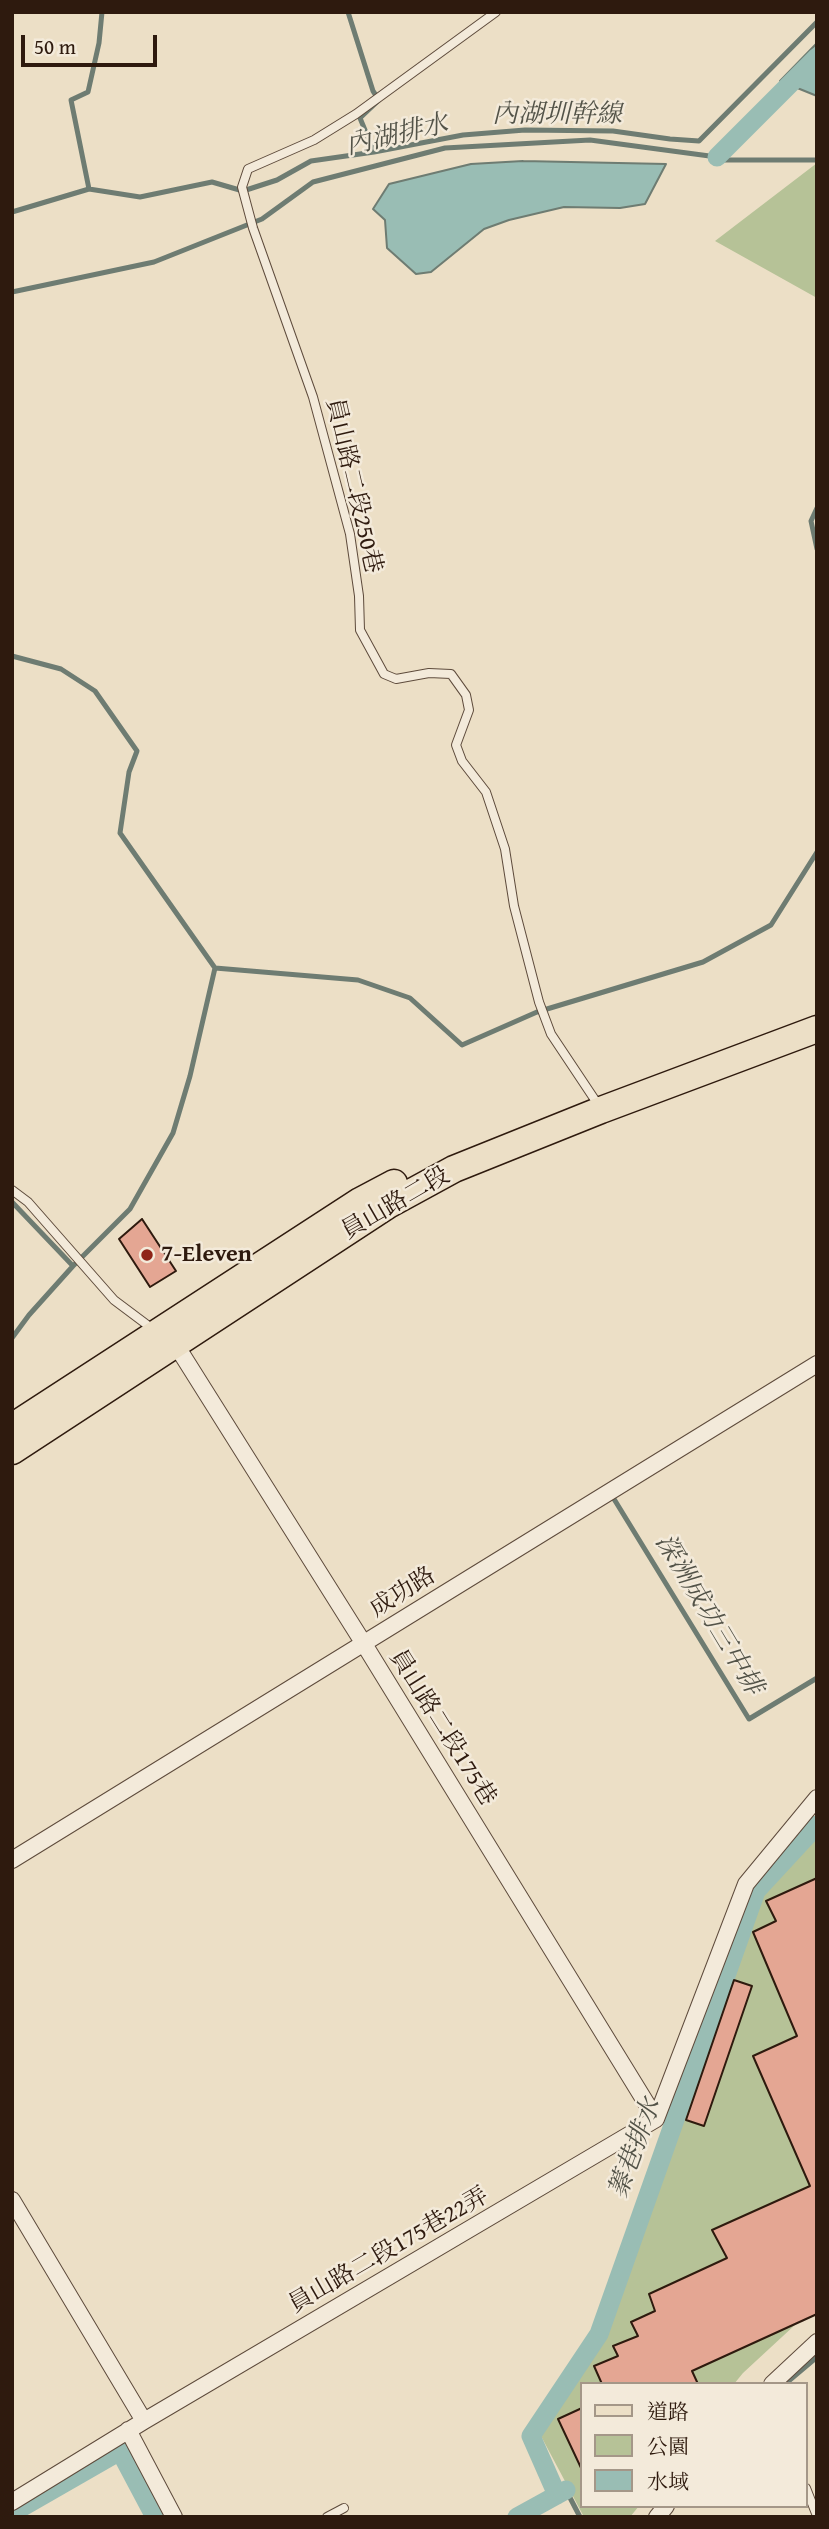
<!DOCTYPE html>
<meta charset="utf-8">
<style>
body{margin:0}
#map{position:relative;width:829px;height:2529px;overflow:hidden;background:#ecdfc6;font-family:"Gentium Book Plus","Noto Serif TC",serif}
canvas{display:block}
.frame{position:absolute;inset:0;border:14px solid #2e1a0e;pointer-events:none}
.legend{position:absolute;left:580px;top:2382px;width:228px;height:126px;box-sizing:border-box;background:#f3eada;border:2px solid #a49788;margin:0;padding:9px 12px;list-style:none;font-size:21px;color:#2e1a0e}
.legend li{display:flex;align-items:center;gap:14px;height:35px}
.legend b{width:35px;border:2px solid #a49788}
.scale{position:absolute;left:21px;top:35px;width:136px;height:32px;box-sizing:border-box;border:4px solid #2e1a0e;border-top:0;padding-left:9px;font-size:21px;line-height:24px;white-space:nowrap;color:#2e1a0e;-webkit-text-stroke:5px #f3eada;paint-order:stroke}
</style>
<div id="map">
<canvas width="829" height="2529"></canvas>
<div class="frame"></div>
<ul class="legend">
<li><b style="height:9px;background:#ecdfc6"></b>道路</li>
<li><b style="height:19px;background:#b6c297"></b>公園</li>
<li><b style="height:19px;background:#99bdb4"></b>水域</li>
</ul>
<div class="scale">50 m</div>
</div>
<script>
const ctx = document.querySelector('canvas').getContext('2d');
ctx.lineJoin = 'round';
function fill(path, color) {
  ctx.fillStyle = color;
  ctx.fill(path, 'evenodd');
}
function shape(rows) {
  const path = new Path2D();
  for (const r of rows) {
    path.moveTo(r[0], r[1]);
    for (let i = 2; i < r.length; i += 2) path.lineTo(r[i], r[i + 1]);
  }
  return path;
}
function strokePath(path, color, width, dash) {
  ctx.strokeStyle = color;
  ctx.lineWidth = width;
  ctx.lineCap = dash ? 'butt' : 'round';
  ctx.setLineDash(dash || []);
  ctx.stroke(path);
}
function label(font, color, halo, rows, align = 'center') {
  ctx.font = font + ' "Gentium Book Plus","Noto Serif TC",serif';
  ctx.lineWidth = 5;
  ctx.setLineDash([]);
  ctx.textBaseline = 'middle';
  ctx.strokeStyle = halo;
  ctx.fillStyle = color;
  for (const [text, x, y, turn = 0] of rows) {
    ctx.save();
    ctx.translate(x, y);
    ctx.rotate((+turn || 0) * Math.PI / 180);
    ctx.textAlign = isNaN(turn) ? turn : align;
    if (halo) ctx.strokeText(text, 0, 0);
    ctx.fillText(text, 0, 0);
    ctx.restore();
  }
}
const green = shape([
 [817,163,817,298,715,241],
 [817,1835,817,2314,796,2324,743,2373,734,2384,582,2384,582,2506,639,2506,630,2517,584,2517,541,2436,606,2329,675,2127,762,1893]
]);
const water = shape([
 [817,43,817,96,780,81,817,43],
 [523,161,666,164,645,204,620,208,564,207,509,220,484,229,431,272,416,274,387,248,385,220,373,209,389,184,471,164,523,161]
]);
const stream = shape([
 [348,12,373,91,379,100,360,118,374,152],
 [724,160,817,160],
 [89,189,71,100,88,92,99,43,102,12],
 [12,212,89,189,140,197,212,182,243,191,277,180,311,161,374,152,463,135,525,130,613,131,670,139,699,141,817,22],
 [12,292,154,262,262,219,313,182,445,148,590,140,717,157],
 [817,508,811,521,817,549],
 [12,656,61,669,95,691,137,751,129,772,120,833,215,968],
 [12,1202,73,1266],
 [12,1338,29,1315,73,1266,130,1209,173,1133,190,1076,215,968,358,980,410,998,462,1045,537,1012,703,962,771,925,817,852],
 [614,1499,749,1719,817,1678],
 [785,2384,817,2357],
 [566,2490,580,2517]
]);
const canal = shape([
 [717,157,817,57],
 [557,2495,531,2436,599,2334,756,1891,817,1825],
 [12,2513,120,2451,155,2517],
 [517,2517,566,2490]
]);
const building = shape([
 [142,1219,176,1271,150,1287,119,1239,142,1219],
 [817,1878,817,2314,692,2371,698,2384,602,2384,594,2366,618,2356,613,2346,638,2336,631,2322,655,2311,649,2294,727,2258,712,2230,810,2186,753,2056,797,2036,753,1932,776,1921,766,1901,817,1878],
 [734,1980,752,1986,704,2126,686,2120,734,1980],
 [582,2408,582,2470,558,2419,582,2408]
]);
const service = shape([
 [496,12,356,114,314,140,248,169,242,187,253,228,313,397,350,534,359,596,360,630,384,674,396,679,429,673,451,674,466,695,469,710,456,745,462,761,486,792,505,849,514,906,539,1002,551,1034,599,1106],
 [12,1190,28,1202,114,1300,154,1330],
 [806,2488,817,2516],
 [327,2517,344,2508]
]);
const minor = shape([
 [169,1340,176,1345,364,1644,656,2119],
 [12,1860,817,1364],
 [656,2119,746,1884,817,1798],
 [12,2200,144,2421],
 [772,2384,817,2342],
 [128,2430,174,2517],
 [12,2502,144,2421,656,2119],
 [657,2517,666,2506]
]);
const primary = shape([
 [12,1427,360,1201,394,1183],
 [12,1451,388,1205,454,1169,601,1110,817,1029]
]);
const markers = [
 [147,1255,7,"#8f2418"]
];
const streetNames = [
 ["員山路二段250巷",353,486,77],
 ["員山路二段",396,1204,-30],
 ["成功路",403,1593,-32],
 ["員山路二段175巷",442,1728,58],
 ["員山路二段175巷22弄",389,2251,-30]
];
const poiNames = [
 ["7-Eleven",161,1255]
];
const waterNames = [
 ["內湖圳幹線",557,115],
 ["內湖排水",397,136,-13],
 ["深洲成功三中排",708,1615,59],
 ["蓁巷排水",636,2149,-70]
];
fill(green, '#b6c297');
fill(water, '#99bdb4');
strokePath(water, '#6e7c72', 2);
strokePath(stream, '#6e7c72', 5);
strokePath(canal, '#99bdb4', 19);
fill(building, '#e4a693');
strokePath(building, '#2e1a0e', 2);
strokePath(service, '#5e4b3c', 10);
strokePath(minor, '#5e4b3c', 18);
strokePath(primary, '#2e1a0e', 29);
strokePath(service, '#f3eada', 8);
strokePath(minor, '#f3eada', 16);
strokePath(primary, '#ecdfc6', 26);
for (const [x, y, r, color] of markers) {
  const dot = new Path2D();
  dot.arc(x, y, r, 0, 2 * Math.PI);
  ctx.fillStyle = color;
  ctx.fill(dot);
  strokePath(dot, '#f3eada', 2.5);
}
label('24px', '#2e1a0e', '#f3eada', streetNames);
label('bold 24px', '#2e1a0e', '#f3eada', poiNames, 'left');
label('italic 26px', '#535348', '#f3eada', waterNames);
</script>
